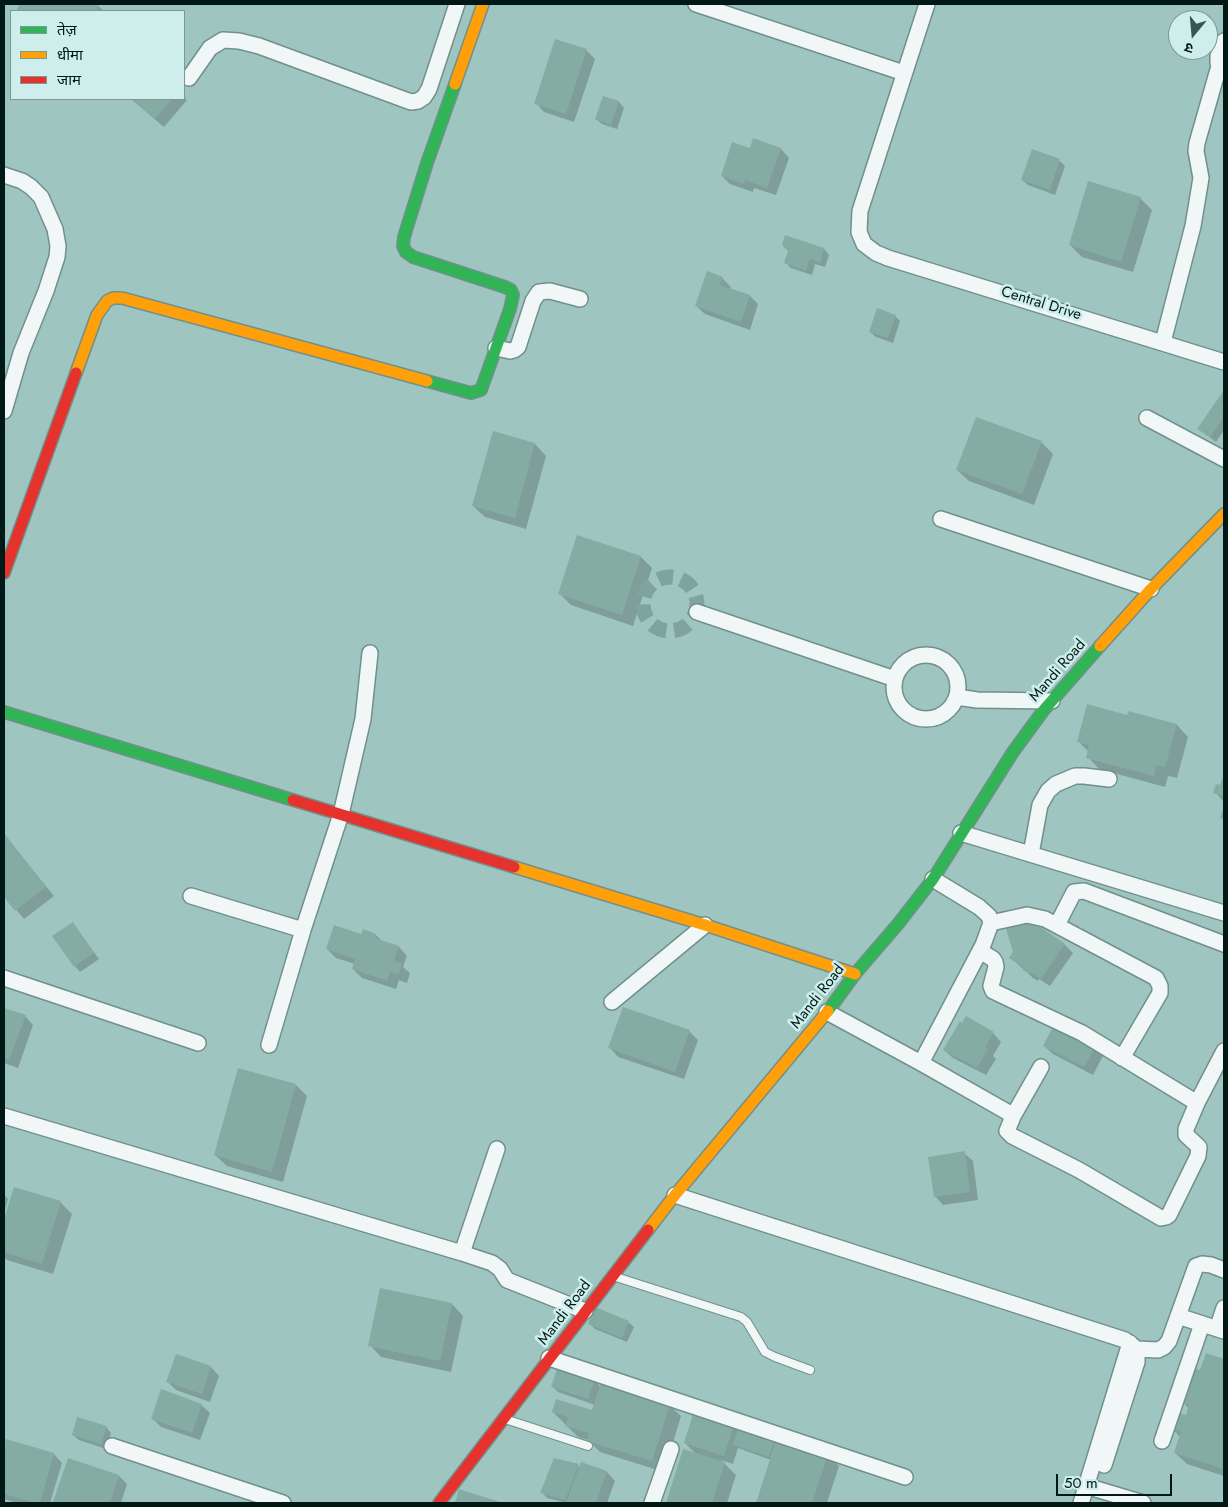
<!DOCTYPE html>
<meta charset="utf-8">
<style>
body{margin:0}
#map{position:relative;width:1228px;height:1507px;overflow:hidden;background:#9fc5c0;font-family:Jost,"Noto Sans Devanagari",sans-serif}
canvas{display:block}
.frame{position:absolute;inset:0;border:5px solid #001916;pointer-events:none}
.legend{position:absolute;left:10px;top:10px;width:175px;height:90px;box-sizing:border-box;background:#cdeeea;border:1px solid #7b9995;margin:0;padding:6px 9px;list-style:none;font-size:15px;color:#001916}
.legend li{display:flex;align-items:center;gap:10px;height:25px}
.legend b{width:25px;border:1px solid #7b9995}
.north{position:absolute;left:1168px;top:10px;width:50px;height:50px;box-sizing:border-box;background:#cdeeea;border:1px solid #7b9995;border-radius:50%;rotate:197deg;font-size:14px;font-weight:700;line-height:20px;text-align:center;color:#001916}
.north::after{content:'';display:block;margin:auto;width:18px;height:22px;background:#385552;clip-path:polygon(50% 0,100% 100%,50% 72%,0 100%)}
.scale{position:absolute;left:1056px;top:1474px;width:116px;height:22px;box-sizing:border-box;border:2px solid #001916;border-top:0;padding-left:6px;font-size:15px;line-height:18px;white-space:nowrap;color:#001916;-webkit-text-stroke:4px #cdeeea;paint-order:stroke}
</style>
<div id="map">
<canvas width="1228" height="1507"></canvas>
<div class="frame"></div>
<ul class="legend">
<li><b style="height:6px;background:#30b455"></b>तेज़</li>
<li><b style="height:6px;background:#ff9f0a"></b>धीमा</li>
<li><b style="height:6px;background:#e5322d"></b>जाम</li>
</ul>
<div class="north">उ</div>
<div class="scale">50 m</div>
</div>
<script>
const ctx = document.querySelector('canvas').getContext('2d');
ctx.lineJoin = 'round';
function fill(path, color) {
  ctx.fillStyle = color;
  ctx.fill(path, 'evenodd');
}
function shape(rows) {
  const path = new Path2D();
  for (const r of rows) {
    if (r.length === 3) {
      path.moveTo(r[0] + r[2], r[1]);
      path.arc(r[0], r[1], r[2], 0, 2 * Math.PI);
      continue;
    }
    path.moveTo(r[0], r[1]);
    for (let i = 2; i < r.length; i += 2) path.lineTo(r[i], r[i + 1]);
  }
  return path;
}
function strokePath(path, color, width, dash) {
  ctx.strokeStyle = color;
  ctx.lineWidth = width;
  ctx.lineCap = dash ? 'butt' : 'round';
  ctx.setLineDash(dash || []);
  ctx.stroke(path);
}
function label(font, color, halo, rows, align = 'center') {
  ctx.font = font + ' Jost,sans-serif';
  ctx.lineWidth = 5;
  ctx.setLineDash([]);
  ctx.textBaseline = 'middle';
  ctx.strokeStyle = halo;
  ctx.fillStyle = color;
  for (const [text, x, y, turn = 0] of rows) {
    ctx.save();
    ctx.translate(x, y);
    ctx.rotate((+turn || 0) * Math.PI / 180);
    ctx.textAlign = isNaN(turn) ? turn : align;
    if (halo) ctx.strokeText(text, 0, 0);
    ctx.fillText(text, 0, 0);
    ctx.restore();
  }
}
const shadow = shape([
 [20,4,92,4,98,6,104,11,18,11],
 [586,50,595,59,574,122,544,112,536,103],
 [184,97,187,100,164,127,131,99,184,99],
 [604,97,619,102,624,108,617,129,602,124,596,119],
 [781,149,789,158,776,195,754,188,753,192,730,184,722,176,750,150],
 [1032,151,1060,161,1065,166,1055,195,1028,185,1022,180],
 [1140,198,1152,210,1133,272,1082,257,1070,245],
 [824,249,829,255,825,267,815,264,812,275,791,268,786,263],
 [722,278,731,287,730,289,750,296,758,304,750,330,705,314,696,306],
 [895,316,900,321,893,343,876,337,870,332],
 [1224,392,1224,430,1216,442,1199,429],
 [1041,442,1053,454,1034,505,969,481,957,470],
 [535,444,546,456,526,529,485,517,473,506],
 [641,557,652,568,633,626,571,605,559,593],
 [1128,716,1177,725,1188,737,1177,778,1168,776,1165,787,1099,769,1088,757,1089,752,1078,741],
 [1224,779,1224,802,1215,792],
 [4,835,54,896,24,919,4,895],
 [1029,920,1065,945,1073,953,1050,986,1039,979,1038,981,1033,978,1011,958],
 [73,924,99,959,80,972,75,966],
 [376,935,383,942,399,947,407,956,403,967,410,973,407,983,399,980,396,989,362,978,353,969,355,964,336,958,327,949],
 [4,1009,25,1016,33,1025,18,1068,4,1063],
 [1055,1025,1104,1054,1093,1075,1053,1054,1044,1046],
 [689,1031,698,1040,684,1079,618,1057,610,1048],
 [993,1033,1001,1042,993,1056,996,1059,986,1075,953,1058,944,1050],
 [296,1085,307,1096,283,1182,227,1166,215,1155],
 [964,1153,973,1161,978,1200,943,1205,935,1196],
 [14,1188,60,1202,72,1214,53,1274,7,1260,4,1257,4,1223],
 [4,1194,8,1199,4,1214],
 [452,1304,463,1316,451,1372,381,1357,370,1345],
 [628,1322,634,1327,627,1342,595,1329,590,1324],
 [1207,1354,1224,1360,1224,1476,1187,1464,1175,1453,1180,1437,1171,1427,1187,1417,1189,1409,1184,1403,1201,1372],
 [177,1356,211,1367,219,1376,210,1402,176,1390,168,1382],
 [594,1380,601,1387,669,1405,681,1416,664,1472,600,1452,588,1440,578,1437,553,1412,593,1411,595,1405,558,1392,552,1386],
 [201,1405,210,1413,200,1440,161,1427,152,1418],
 [734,1425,739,1430,827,1455,839,1466,827,1503,758,1503,771,1460,738,1448,733,1464,721,1460,736,1475,727,1503,667,1503,684,1451,697,1455,685,1443],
 [106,1427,111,1433,106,1449,79,1440,73,1435],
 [7,1441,54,1454,62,1463,50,1503,17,1503,4,1499,4,1451],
 [578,1466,580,1468,607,1472,615,1481,607,1503,567,1503,547,1498,542,1492],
 [119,1476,127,1484,121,1503,57,1503,55,1501]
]);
const building = shape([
 [19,4,96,4,99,5,97,11,17,11],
 [555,39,587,49,566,114,534,104],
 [603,96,619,101,611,125,595,119],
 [131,99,172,99,155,119],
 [753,138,781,148,767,188,745,180,744,184,721,176,732,142,750,148],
 [1032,149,1060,159,1050,190,1021,180],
 [1088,181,1141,197,1121,262,1069,245],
 [785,235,824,248,820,263,810,259,806,271,784,263,788,251,782,245],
 [707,271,723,277,720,285,750,295,741,322,695,306],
 [877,308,896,315,888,338,869,332],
 [1224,390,1224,417,1210,437,1197,429],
 [976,417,1042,441,1022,494,956,470],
 [493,431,535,443,515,518,472,506],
 [577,535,641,556,622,615,558,594],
 [1087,704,1127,715,1128,711,1177,724,1165,767,1156,765,1154,776,1086,758,1089,745,1077,742],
 [1224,778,1224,796,1213,793,1216,784,1220,785,1222,779],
 [1224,806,1224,820,1220,818],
 [4,833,46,887,15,911,4,897],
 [1029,919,1065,944,1041,979,1030,972,1029,974,1023,970,1024,968,1009,958,1013,952,1005,925],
 [73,922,94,953,74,967,52,936],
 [334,925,361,934,363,929,376,934,375,938,399,946,394,961,402,964,398,975,390,972,387,981,352,969,355,959,326,949],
 [623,1007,690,1030,675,1072,608,1048],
 [4,1008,26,1015,9,1060,4,1058],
 [966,1016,994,1032,985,1047,988,1049,977,1068,943,1050,960,1021,962,1023],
 [1055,1023,1096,1045,1084,1067,1043,1046],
 [238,1068,296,1084,272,1172,214,1155],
 [965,1151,970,1192,934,1197,928,1157],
 [14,1187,61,1201,42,1264,4,1252,4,1219],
 [380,1288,452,1303,440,1361,368,1346],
 [595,1307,629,1321,622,1338,588,1324],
 [1206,1353,1224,1359,1224,1469,1174,1453,1181,1431,1170,1428,1175,1412,1186,1415,1189,1405,1182,1403,1194,1368,1200,1370],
 [176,1354,211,1366,202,1394,166,1382],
 [558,1366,595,1379,588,1399,551,1387],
 [601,1382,670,1404,652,1461,587,1441,589,1433,565,1426,568,1417,552,1412,556,1399,592,1410],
 [161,1389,202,1404,192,1433,151,1419],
 [694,1411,734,1424,724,1456,684,1443],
 [77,1417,107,1426,101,1444,72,1435],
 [739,1426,775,1438,769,1457,733,1445],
 [777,1437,828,1454,812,1503,756,1503],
 [6,1439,54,1453,40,1503,35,1503,4,1494,4,1447],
 [683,1449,725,1462,712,1503,666,1503],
 [68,1458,119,1475,110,1503,58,1503,53,1502],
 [554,1458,579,1464,565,1500,540,1493],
 [581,1462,607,1471,596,1503,566,1503],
 [459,1489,503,1503,455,1503]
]);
const streetTunnel = shape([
 [670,604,27]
]);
const lane = shape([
 [616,1277,741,1317,747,1322,765,1352,775,1357,810,1370],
 [505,1419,588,1446]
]);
const street = shape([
 [696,4,904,73],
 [927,4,860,211,859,232,864,244,876,253,888,258,1224,362],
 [1224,41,1218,56,1218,63,1224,73],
 [189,78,210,48,223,40,239,41,259,46,411,102,418,101,424,97,429,89,457,4],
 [4,175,22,181,31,187,41,197,55,229,58,246,57,257,46,291,21,353,4,411],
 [1163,342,1193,226,1201,178,1196,151,1197,143,1219,66],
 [496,348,510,351,514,350,518,347,533,301,539,292,550,291,580,299],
 [1147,418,1224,459],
 [941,519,1151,589],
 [697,612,895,679],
 [926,687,32],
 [957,697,977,700,1052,701],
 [961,833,1224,913],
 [1031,854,1040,805,1048,791,1056,784,1075,776,1084,776,1109,779],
 [191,896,303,930],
 [991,923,1027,915,1045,919,1156,978,1160,986,1160,993,1122,1058],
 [1057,925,1074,892,1084,891,1224,944],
 [980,951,993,959,995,962,996,967,991,986,993,991,1082,1033,1197,1103],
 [4,978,198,1043],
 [612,1002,705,925],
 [827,1012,921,1063,1009,1113,1012,1119,1007,1131,1012,1136,1079,1170,1161,1218,1166,1217,1169,1215,1198,1156,1199,1147,1186,1135,1186,1129,1197,1103,1224,1051],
 [269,1045,303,930,341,814,363,719,370,653],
 [921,1063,983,945,991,923,989,916,979,907,933,879],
 [4,1116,462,1253,492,1263,500,1269,507,1280,585,1311],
 [1012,1118,1041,1067],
 [675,1195,1125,1340,1137,1349,1158,1350,1164,1347,1169,1341,1196,1266,1202,1264,1211,1265,1224,1270],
 [462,1253,497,1149],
 [1178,1316,1224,1331],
 [1217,1329,1224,1308],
 [549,1358,905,1477],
 [1162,1441,1202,1324],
 [112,1446,283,1503],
 [1104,1465,1137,1362,1137,1349],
 [1096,1489,1143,1503],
 [652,1503,671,1449],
 [1081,1503,1130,1343]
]);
const fast = shape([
 [427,381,471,393,481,390,510,309,513,295,511,290,505,287,413,257,406,252,403,246,404,237,427,163,455,84],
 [4,712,293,800],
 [828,1011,855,974,898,924,933,879,1013,752,1043,711,1100,646]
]);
const slow = shape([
 [455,84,483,4],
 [76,373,97,315,107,301,113,298,122,298,427,381],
 [1100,646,1151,589,1224,514],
 [514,867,705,925,855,974],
 [648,1230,675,1195,828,1011]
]);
const jam = shape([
 [4,573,76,373],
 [293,800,514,867],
 [439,1503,648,1230]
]);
const streetNames = [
 ["Central Drive",1041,304,17],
 ["Mandi Road",1058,671,-49],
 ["Mandi Road",818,997,-52],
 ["Mandi Road",565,1313,-53]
];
fill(shadow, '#0003');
fill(building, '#84aca2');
strokePath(streetTunnel, '#7fa39e', 15, [15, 8]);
strokePath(lane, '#71908c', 10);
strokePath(street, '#71908c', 18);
strokePath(fast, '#71908c', 14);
strokePath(slow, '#71908c', 14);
strokePath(jam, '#71908c', 14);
strokePath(lane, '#f1f6f6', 8);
strokePath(street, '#f1f6f6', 15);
strokePath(fast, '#30b455', 11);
strokePath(slow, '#ff9f0a', 11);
strokePath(jam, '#e5322d', 11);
label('15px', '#001916', '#cdeeea', streetNames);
</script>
